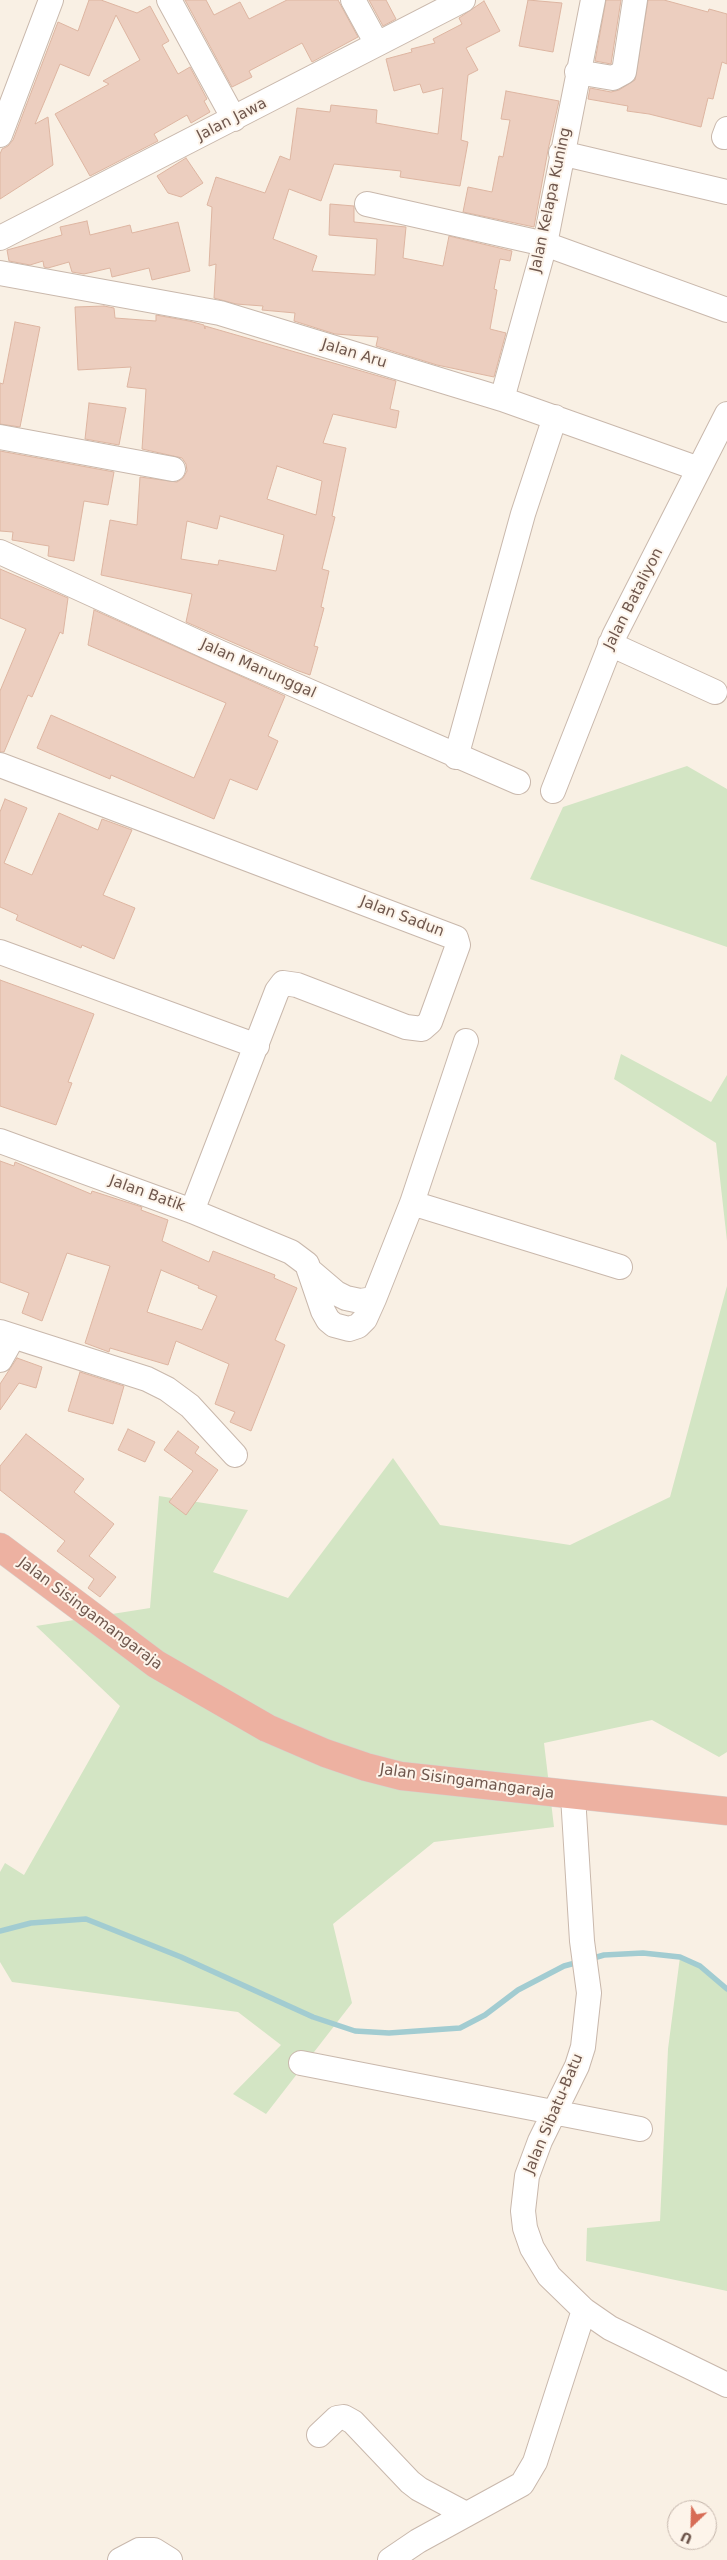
<!DOCTYPE html>
<style>
body{margin:0}
#map{position:relative;width:727px;height:2560px;overflow:hidden;background:#f9f0e4;font-family:"DejaVu Sans",sans-serif}
canvas{display:block}
.north{position:absolute;left:667px;top:2500px;width:50px;height:50px;box-sizing:border-box;background:#fdf4ea;border:1px solid #c4b5ab;border-radius:50%;rotate:204deg;font-size:14px;font-weight:700;line-height:20px;text-align:center;color:#6f574d}
.north::after{content:'';display:block;margin:auto;width:18px;height:22px;background:#d76c56;clip-path:polygon(50% 0,100% 100%,50% 72%,0 100%)}
</style>
<div id="map">
<canvas width="727" height="2560"></canvas>
<div class="north">U</div>
</div>
<script>
const ctx = document.querySelector('canvas').getContext('2d');
ctx.lineJoin = 'round';
function fill(path, color) {
  ctx.fillStyle = color;
  ctx.fill(path, 'evenodd');
}
function shape(rows) {
  const path = new Path2D();
  for (const r of rows) {
    path.moveTo(r[0], r[1]);
    for (let i = 2; i < r.length; i += 2) path.lineTo(r[i], r[i + 1]);
  }
  return path;
}
function strokePath(path, color, width, dash) {
  ctx.strokeStyle = color;
  ctx.lineWidth = width;
  ctx.lineCap = dash ? 'butt' : 'round';
  ctx.setLineDash(dash || []);
  ctx.stroke(path);
}
function label(font, color, halo, rows, align = 'center') {
  ctx.font = font + ' "DejaVu Sans",sans-serif';
  ctx.lineWidth = 4;
  ctx.setLineDash([]);
  ctx.textBaseline = 'middle';
  ctx.strokeStyle = halo;
  ctx.fillStyle = color;
  for (const [text, x, y, turn = 0] of rows) {
    ctx.save();
    ctx.translate(x, y);
    ctx.rotate((+turn || 0) * Math.PI / 180);
    ctx.textAlign = isNaN(turn) ? turn : align;
    if (halo) ctx.strokeText(text, 0, 0);
    ctx.fillText(text, 0, 0);
    ctx.restore();
  }
}
const green = shape([
 [687,766,727,789,727,947,530,879,563,807],
 [621,1054,711,1102,727,1075,727,1241,716,1143,614,1079],
 [727,1286,727,1752,719,1757,652,1720,544,1743,554,1827,434,1842,333,1924,352,2003,266,2114,233,2094,281,2045,238,2012,12,1982,0,1962,0,1872,5,1863,24,1875,120,1706,36,1626,150,1608,159,1496,248,1510,213,1572,288,1598,393,1458,440,1525,570,1545,670,1497],
 [680,1957,700,1966,727,1989,727,2291,586,2261,587,2228,660,2221,668,2049]
]);
const stream = shape([
 [0,1931,31,1923,86,1919,181,1957,313,2017,355,2031,389,2033,460,2028,485,2015,518,1990,564,1966,579,1962],
 [590,1959,604,1955,643,1953,680,1957,700,1966,727,1989]
]);
const building = shape([
 [89,0,101,0,137,13,150,6,169,41,162,45,178,74,190,67,207,99,204,101,210,112,191,123,187,115,154,134,158,141,90,176,55,114,109,84,103,81,140,60,116,15,89,76,60,64,46,98,35,124,48,117,53,165,0,199,0,154,2,149,8,146,13,140,58,22,78,31,89,0],
 [185,0,206,0,214,15,240,2,249,19,287,0,338,0,358,37,312,62,302,43,249,71,252,77,232,87,185,0],
 [369,0,386,0,396,19,383,26,369,0],
 [528,0,562,3,553,52,519,46,528,0],
 [606,0,621,0,611,64,595,61,606,0],
 [648,0,664,0,708,12,709,9,727,14,727,64,722,62,713,99,708,98,701,127,649,114,627,111,628,106,588,99,590,88,611,92,619,90,635,80,648,0],
 [484,1,500,31,466,48,478,70,468,75,461,140,468,142,460,186,400,177,401,171,334,164,321,201,289,189,273,239,317,256,312,271,375,275,377,239,329,235,330,204,354,206,354,222,406,227,403,258,443,266,449,236,512,251,510,261,500,259,494,289,497,290,490,329,506,333,494,377,437,365,376,346,378,337,335,334,294,321,295,313,262,310,263,306,236,304,214,298,216,264,209,266,212,207,207,205,216,177,265,193,280,156,290,160,297,108,330,112,331,105,377,110,376,123,438,134,443,88,423,93,420,84,394,91,386,59,412,52,411,49,435,43,433,39,462,24,459,18,484,1],
 [506,91,559,101,548,150,534,227,463,212,468,187,492,192,499,156,503,157,510,120,501,119,506,91],
 [186,158,203,183,181,197,168,193,157,176,186,158],
 [87,221,90,235,130,225,132,233,178,222,190,271,152,280,149,268,112,277,110,268,84,274,72,272,69,262,48,268,44,267,43,261,30,265,9,261,7,250,62,235,60,227,87,221],
 [104,306,114,308,115,318,156,321,156,315,189,321,204,325,205,329,205,326,396,381,390,409,399,411,396,428,333,414,323,443,346,448,332,516,335,517,322,569,329,571,321,607,324,608,314,646,318,647,310,675,296,670,186,622,192,594,101,575,110,520,137,525,140,477,177,482,183,478,187,471,186,464,182,458,142,449,146,389,127,387,131,367,78,370,75,307,104,306],
 [277,466,322,481,316,515,267,499,277,466],
 [220,516,284,535,276,571,219,560,218,565,181,559,187,521,217,529,220,516],
 [15,322,40,327,20,427,0,424,0,383,3,384,15,322],
 [89,403,126,408,119,445,85,439,89,403],
 [0,451,114,472,108,505,84,501,74,561,48,556,49,546,12,540,13,532,0,531,0,451],
 [0,569,68,598,63,634,60,632,32,697,28,695,4,752,0,752,0,691,26,629,0,618,0,569],
 [94,610,285,696,268,736,278,741,257,790,230,779,214,819,111,775,110,779,37,748,51,715,194,778,226,703,88,645,94,610],
 [5,799,27,808,4,863,32,875,59,813,98,830,102,819,132,830,103,895,135,908,114,959,82,945,81,948,16,920,18,915,0,907,0,812,5,799],
 [0,980,94,1014,68,1082,72,1083,56,1125,0,1106,0,980],
 [0,1161,14,1166,15,1162,91,1194,92,1191,142,1207,141,1210,168,1220,162,1241,209,1262,213,1251,275,1275,274,1278,297,1288,275,1340,285,1345,251,1431,230,1422,235,1412,215,1404,229,1364,176,1341,168,1365,110,1348,109,1352,85,1343,110,1266,67,1253,42,1321,22,1313,29,1293,0,1282,0,1161],
 [161,1270,199,1286,198,1288,217,1296,202,1330,147,1312,161,1270],
 [17,1358,42,1367,36,1388,19,1383,0,1410,0,1384,17,1358],
 [80,1372,124,1386,113,1424,68,1411,80,1372],
 [128,1429,155,1442,145,1462,118,1450,128,1429],
 [178,1431,199,1447,195,1453,218,1470,186,1515,169,1502,193,1471,164,1450,178,1431],
 [26,1434,84,1479,74,1492,114,1524,89,1556,116,1577,100,1597,88,1588,94,1579,57,1551,65,1541,0,1490,0,1466,26,1434]
]);
const minor = shape([
 [169,0,234,119],
 [353,0,377,44],
 [577,72,613,78,624,72,635,0],
 [0,135,51,0],
 [724,137,727,129],
 [561,153,727,192],
 [367,204,545,244,727,310],
 [0,238,463,0],
 [0,273,220,313,502,399,699,469],
 [502,399,545,244,593,0],
 [0,437,173,469],
 [0,552,221,653,518,782],
 [610,644,715,692],
 [456,757,523,514,555,417],
 [0,765,456,938,458,945,430,1022,422,1029,406,1027,297,985,283,983,277,991,192,1211],
 [553,791,614,636,727,414],
 [0,952,257,1046],
 [0,1141,192,1211,291,1252,307,1264,323,1311,328,1320,334,1325,349,1329,358,1326,365,1319,374,1299,412,1203,466,1041],
 [412,1203,620,1267],
 [309,1270,336,1293,346,1298,360,1301,374,1299],
 [0,1332,147,1379,167,1389,190,1406,235,1455],
 [0,1360,13,1337],
 [573,1796,582,1941,589,1993,583,2047,577,2066,540,2141,527,2176,523,2211,525,2228,532,2248,549,2276,584,2310,610,2328,727,2385],
 [301,2063,640,2129],
 [319,2435,337,2418,344,2417,353,2422,410,2482,419,2489,466,2514],
 [120,2560,139,2550,154,2550,170,2560],
 [390,2560,418,2541,522,2484,535,2462,584,2310]
]);
const highway = shape([
 [0,1547,156,1664,267,1728,325,1753,366,1767,401,1776,727,1811]
]);
const streetNames = [
 ["Jalan Jawa",232,120,-27],
 ["Jalan Kelapa Kuning",551,200,-78],
 ["Jalan Aru",354,354,17],
 ["Jalan Bataliyon",634,599,-63],
 ["Jalan Manunggal",258,669,24],
 ["Jalan Sadun",402,917,21],
 ["Jalan Batik",147,1194,20],
 ["Jalan Sisingamangaraja",90,1614,37],
 ["Jalan Sisingamangaraja",467,1782,8],
 ["Jalan Sibatu-Batu",554,2114,-67]
];
fill(green, '#d3e5c4');
strokePath(stream, '#a2ccd1', 5.5);
fill(building, '#eccebf');
strokePath(building, '#ddb5a1', 1);
strokePath(minor, '#c9b8ac', 26);
strokePath(highway, '#d7d0cd', 29);
strokePath(minor, '#fff', 24);
strokePath(highway, '#edb1a1', 28);
label('15px', '#6f574d', '#fdf4ea', streetNames);
</script>
